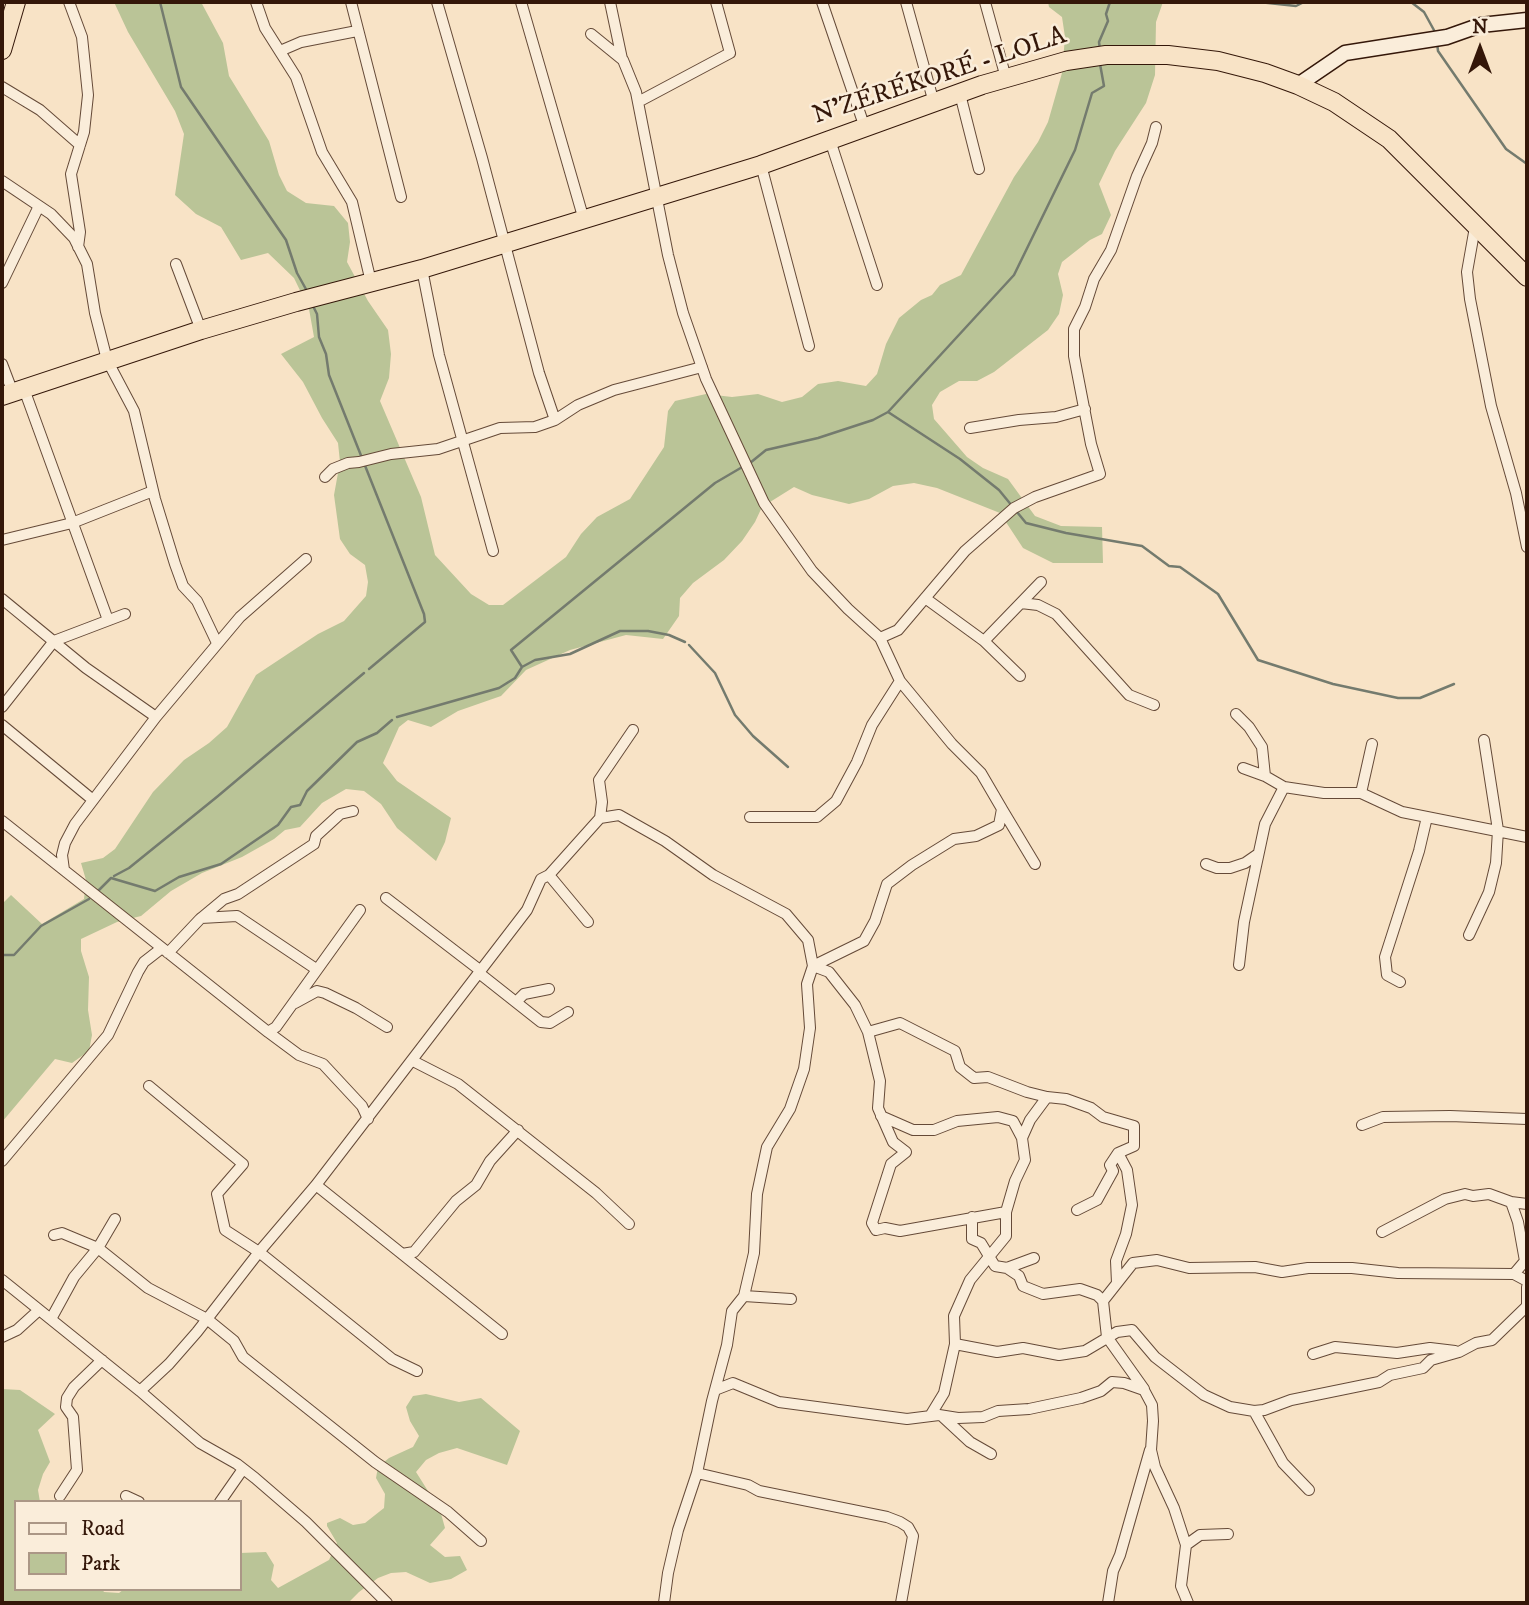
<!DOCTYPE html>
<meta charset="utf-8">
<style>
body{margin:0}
#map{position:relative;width:1529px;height:1605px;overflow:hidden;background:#f8e3c6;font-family:"IM FELL DW Pica",serif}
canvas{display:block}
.frame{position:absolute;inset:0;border:4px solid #341709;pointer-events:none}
.legend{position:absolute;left:14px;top:1500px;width:228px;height:91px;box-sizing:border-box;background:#faedda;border:2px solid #ab9786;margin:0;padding:9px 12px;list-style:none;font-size:21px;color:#341709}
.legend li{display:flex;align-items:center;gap:14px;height:35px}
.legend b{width:35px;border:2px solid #ab9786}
.north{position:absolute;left:1445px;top:14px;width:70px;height:70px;-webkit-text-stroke:5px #faedda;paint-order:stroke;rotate:0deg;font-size:19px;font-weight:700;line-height:28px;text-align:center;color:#341709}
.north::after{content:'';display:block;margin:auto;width:24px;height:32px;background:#341709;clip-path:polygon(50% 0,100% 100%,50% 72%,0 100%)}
</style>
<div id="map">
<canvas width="1529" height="1605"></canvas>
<div class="frame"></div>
<ul class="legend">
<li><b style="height:9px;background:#faedda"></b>Road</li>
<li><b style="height:19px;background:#bac497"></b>Park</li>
</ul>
<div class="north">N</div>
</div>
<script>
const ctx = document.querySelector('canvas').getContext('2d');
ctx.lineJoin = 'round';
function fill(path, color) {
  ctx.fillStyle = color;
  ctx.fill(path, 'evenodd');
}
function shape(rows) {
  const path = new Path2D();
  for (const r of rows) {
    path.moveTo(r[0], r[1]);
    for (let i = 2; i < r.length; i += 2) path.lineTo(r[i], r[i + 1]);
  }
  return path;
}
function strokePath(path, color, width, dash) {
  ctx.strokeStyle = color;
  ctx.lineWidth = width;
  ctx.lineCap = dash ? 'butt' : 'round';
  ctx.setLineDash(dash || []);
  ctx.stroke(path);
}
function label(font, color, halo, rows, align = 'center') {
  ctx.font = font + ' "IM FELL DW Pica",serif';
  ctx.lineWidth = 5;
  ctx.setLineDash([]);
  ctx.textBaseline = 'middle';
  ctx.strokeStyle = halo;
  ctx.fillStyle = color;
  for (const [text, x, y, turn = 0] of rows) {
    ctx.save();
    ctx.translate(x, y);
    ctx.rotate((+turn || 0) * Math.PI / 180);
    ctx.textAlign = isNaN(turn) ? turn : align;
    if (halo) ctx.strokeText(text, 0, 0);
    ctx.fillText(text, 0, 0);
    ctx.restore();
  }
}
const green = shape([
 [114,2,201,2,223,43,229,76,269,141,279,175,287,191,306,203,334,206,348,223,350,242,347,262,368,301,388,330,391,354,389,378,380,401,421,497,435,555,471,594,489,605,503,605,566,557,581,534,597,517,630,499,664,447,668,411,675,401,706,394,732,397,758,394,782,402,802,397,818,384,838,381,866,386,877,374,886,344,899,318,921,300,932,295,940,285,961,275,1014,177,1038,142,1048,122,1062,73,1065,37,1062,17,1049,7,1048,2,1163,2,1156,22,1155,75,1146,103,1115,151,1099,184,1111,215,1102,234,1090,240,1062,262,1058,274,1063,295,1059,314,1048,330,994,372,977,381,959,381,940,392,932,405,934,419,967,457,983,468,1008,479,1035,516,1061,526,1102,527,1103,563,1053,563,1023,548,1000,513,937,488,914,483,893,486,869,499,849,504,812,495,794,487,762,507,755,522,742,541,724,560,693,583,680,598,679,616,663,639,626,635,570,650,526,670,501,696,458,711,431,727,408,720,399,727,383,763,397,781,451,818,445,842,436,861,397,828,381,804,364,791,346,789,322,803,300,827,285,830,274,839,242,857,202,873,171,891,141,916,117,922,81,939,81,951,89,977,88,1010,92,1035,89,1051,72,1063,55,1059,2,1122,2,904,11,895,42,924,84,899,86,880,81,863,103,858,115,849,153,792,184,760,209,743,227,727,256,675,318,634,344,621,366,596,368,582,365,565,350,554,340,539,334,495,340,462,338,443,322,418,303,382,281,354,314,337,309,309,294,278,268,253,241,260,221,227,196,214,175,195,184,134,175,111,128,32],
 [2,1389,20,1390,55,1414,38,1430,50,1462,43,1474,38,1490,40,1502,16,1502,16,1589,102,1589,104,1592,119,1593,124,1589,240,1589,240,1553,266,1552,274,1565,271,1580,278,1588,329,1560,337,1543,327,1526,327,1523,340,1518,353,1525,365,1523,384,1508,385,1494,376,1478,378,1467,389,1458,413,1447,419,1436,410,1421,406,1407,413,1396,426,1394,459,1402,481,1398,520,1431,507,1465,457,1448,439,1453,426,1460,416,1472,440,1510,445,1528,430,1545,445,1557,460,1556,467,1570,451,1579,430,1583,406,1572,391,1573,378,1578,359,1592,348,1603,2,1603]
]);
const stream = shape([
 [160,2,181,87,286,240,297,273,307,291],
 [1259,2,1296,6,1304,2],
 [1411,2,1424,12,1435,32],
 [1437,42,1438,51,1506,149,1527,164],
 [1100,50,1099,42,1108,21,1106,14,1110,2],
 [312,304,317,314,319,337,326,354,329,375,424,614,425,622,369,669],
 [888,412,960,459,999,490,1026,523,1066,533,1142,546,1169,566,1180,567,1218,594,1258,660,1333,684,1398,698,1420,698,1454,684],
 [750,463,766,450,818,438,873,420,888,412,1014,275,1075,150,1092,93,1104,86,1100,64],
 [689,645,715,673,735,715,753,736,788,767],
 [522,667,511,650,715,483,744,466],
 [397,717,499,688,515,678,522,667,535,660,570,654,620,631,648,631,669,635,685,642],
 [114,876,129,868,218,796,364,673],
 [97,892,111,878,155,891,179,877,221,864,278,825,291,807,300,805,307,791,357,742,377,733,392,720],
 [2,955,14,955,41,926,89,899]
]);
const street = shape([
 [69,2,82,37,88,95,84,132,71,174,80,232,78,247],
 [256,2,265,28,296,77,322,152,352,202,371,282],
 [351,2,401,197],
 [437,2,482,158,539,373,555,420,578,405,614,390,702,367],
 [521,2,584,220],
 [610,2,622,59],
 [822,2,865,128],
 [906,2,934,103],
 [985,2,1006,78],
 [591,34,623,60,636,92,668,255,683,313,706,379,764,503,812,571,848,609,880,638,900,681,952,744,981,773,1002,809,999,825,976,836,954,839,912,865,887,884,875,921,864,941,813,966,808,940,786,914,713,875,665,841,619,815,600,818],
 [280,51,301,42,357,31],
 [2,87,40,110,80,145],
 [960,94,979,169],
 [638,102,730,53,716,2],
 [830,140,877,285],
 [761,165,809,346],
 [2,181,51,214,74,238,87,264,95,313,107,360,134,411,155,499,175,564,183,586,197,601,217,643],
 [1475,227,1467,272,1470,299,1491,406,1516,493,1527,547],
 [176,264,201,330],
 [422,269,439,355,493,551],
 [2,283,39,206],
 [2,364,13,393],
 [24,389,108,620],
 [970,428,1019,420,1056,417,1085,409],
 [325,477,333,469,348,463,359,462,391,454,438,449,500,428,535,427,555,420],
 [2,540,72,523,153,491],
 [925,598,984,641,1041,582],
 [2,599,86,668,156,717],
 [1021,603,1038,605,1056,614,1129,695,1154,705],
 [880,638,898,630,965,551,1014,508,1035,497,1100,474,1091,444,1074,356,1074,329,1085,307,1094,279,1111,250,1137,176,1152,143,1156,127],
 [984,641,1020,676],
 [2,707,54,641,125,614],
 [1236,714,1249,727,1262,747,1265,776,1284,787],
 [2,725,93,800],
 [1243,768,1265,776],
 [1361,793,1372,744],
 [1002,809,1035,864],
 [750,817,817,817,836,801,857,762,872,725,900,681],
 [2,821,268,1032,299,1055,323,1064,362,1106,368,1119],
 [1206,864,1217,868,1230,868,1245,863,1258,854],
 [64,870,62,855,65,843,75,824,156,717,240,617,306,559],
 [549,875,588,922],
 [386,898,481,971],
 [201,918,237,916,316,969],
 [1469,935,1489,892,1496,863,1498,830,1484,740],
 [168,953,200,919,224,899,238,894,314,844,316,836,340,814,353,811],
 [1239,965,1244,922,1265,824,1284,787,1324,793,1361,793,1402,812,1527,837],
 [479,973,541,1022,550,1023,568,1012],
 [1400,982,1387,975,1385,957,1419,851,1427,817],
 [516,1002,524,994,549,989],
 [295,1003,317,991,325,993,356,1008,387,1027],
 [268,1032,276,1027,360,910],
 [868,1032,900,1023,955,1051,960,1067,974,1078,988,1077,1027,1092,1047,1097,1066,1099,1091,1108,1103,1117,1134,1126,1134,1146,1118,1153,1110,1165,1113,1171,1097,1200,1077,1210],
 [413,1061,458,1084,596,1193,629,1224],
 [149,1086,243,1164,217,1194,225,1230,259,1252,392,1359,417,1371],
 [881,1116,913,1130,934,1130,957,1121,998,1117,1013,1121,1022,1138],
 [1362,1125,1383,1117,1450,1116,1527,1119],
 [2,1161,108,1035,138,972,144,962,162,948],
 [316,1185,502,1334],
 [1511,1202,1518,1222,1525,1261,1514,1274],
 [972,1217,972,1239,981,1243,995,1266,1007,1268,1019,1276,1023,1286,1043,1294,1080,1289,1097,1295,1103,1301,1107,1337,1144,1389],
 [1382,1232,1445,1199,1465,1194,1473,1196,1489,1194,1511,1202,1527,1204],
 [54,1235,62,1233,98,1248,148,1288,207,1319,234,1341,243,1357,375,1462,448,1512,481,1541],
 [402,1254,414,1252,456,1201,476,1185,490,1161,518,1130],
 [1007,1268,1034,1258],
 [2,1280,140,1391,200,1443,237,1464,255,1478,306,1522,387,1603],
 [1117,1283,1116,1261,1126,1234,1132,1205,1127,1170,1118,1153],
 [744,1296,791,1299],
 [1103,1301,1133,1263,1157,1260,1189,1268,1255,1267,1282,1272,1308,1268,1352,1268,1398,1273,1514,1274,1527,1281],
 [51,1319,74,1277,98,1248,115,1219],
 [2,1337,17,1330,39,1310],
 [955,1344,954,1316,970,1280,1006,1236,1006,1212,1015,1181,1025,1160,1022,1138,1030,1120,1047,1097],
 [1313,1354,1335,1347,1397,1353,1430,1348,1455,1351],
 [715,1390,733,1383,779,1402,907,1419,939,1415,958,1418,983,1417,998,1411,1029,1409,1081,1398,1101,1391,1112,1382,1124,1383,1144,1390,1152,1405,1153,1421,1151,1450,1155,1467,1174,1508,1186,1545,1181,1586,1188,1603],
 [140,1391,169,1364,197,1332,259,1252,316,1185,527,910,541,879,549,875,600,818,602,802,599,780,633,730],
 [1254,1411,1283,1463,1309,1490],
 [930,1416,944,1393,955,1344,997,1352,1023,1348,1059,1355,1085,1351,1117,1332,1132,1330,1155,1357,1204,1395,1230,1407,1254,1411,1264,1410,1291,1400,1379,1382,1390,1375,1423,1368,1431,1360,1459,1352,1476,1343,1492,1340,1527,1306,1527,1287],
 [943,1417,970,1442,991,1454],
 [697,1473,748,1485,759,1491,887,1517,900,1522,908,1527,913,1536,901,1603],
 [60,1496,77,1470,73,1417,66,1407,67,1398,74,1387,102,1360],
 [126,1496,139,1502],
 [220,1502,243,1469],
 [1186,1545,1200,1535,1228,1534],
 [664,1603,668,1573,678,1530,697,1473,712,1401,727,1345,732,1311,744,1296,754,1253,757,1194,767,1147,790,1109,804,1069,810,1028,807,984,813,966,829,972,855,1005,868,1032,880,1081,878,1108,893,1142,906,1152,891,1164,872,1223,876,1230,885,1228,900,1231,1006,1212],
 [1108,1603,1113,1571,1120,1555,1150,1450]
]);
const secondary = shape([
 [1298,85,1345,53,1447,37,1481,25,1527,20]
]);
const highway = shape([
 [2,50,16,2],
 [2,396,201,330,296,302,422,269,761,165,982,85,1066,61,1106,55,1168,55,1218,61,1265,73,1298,85,1334,102,1389,139,1527,277]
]);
const streetNames = [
 ["N'ZÉRÉKORÉ - LOLA",940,77,-18]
];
fill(green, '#bac497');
strokePath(stream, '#747b6e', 2.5);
strokePath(street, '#654a38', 12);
strokePath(secondary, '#341709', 17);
strokePath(highway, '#341709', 20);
strokePath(street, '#faedda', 10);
strokePath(secondary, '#faedda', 14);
strokePath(highway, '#f8e3c6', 18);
label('26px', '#341709', '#faedda', streetNames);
</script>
